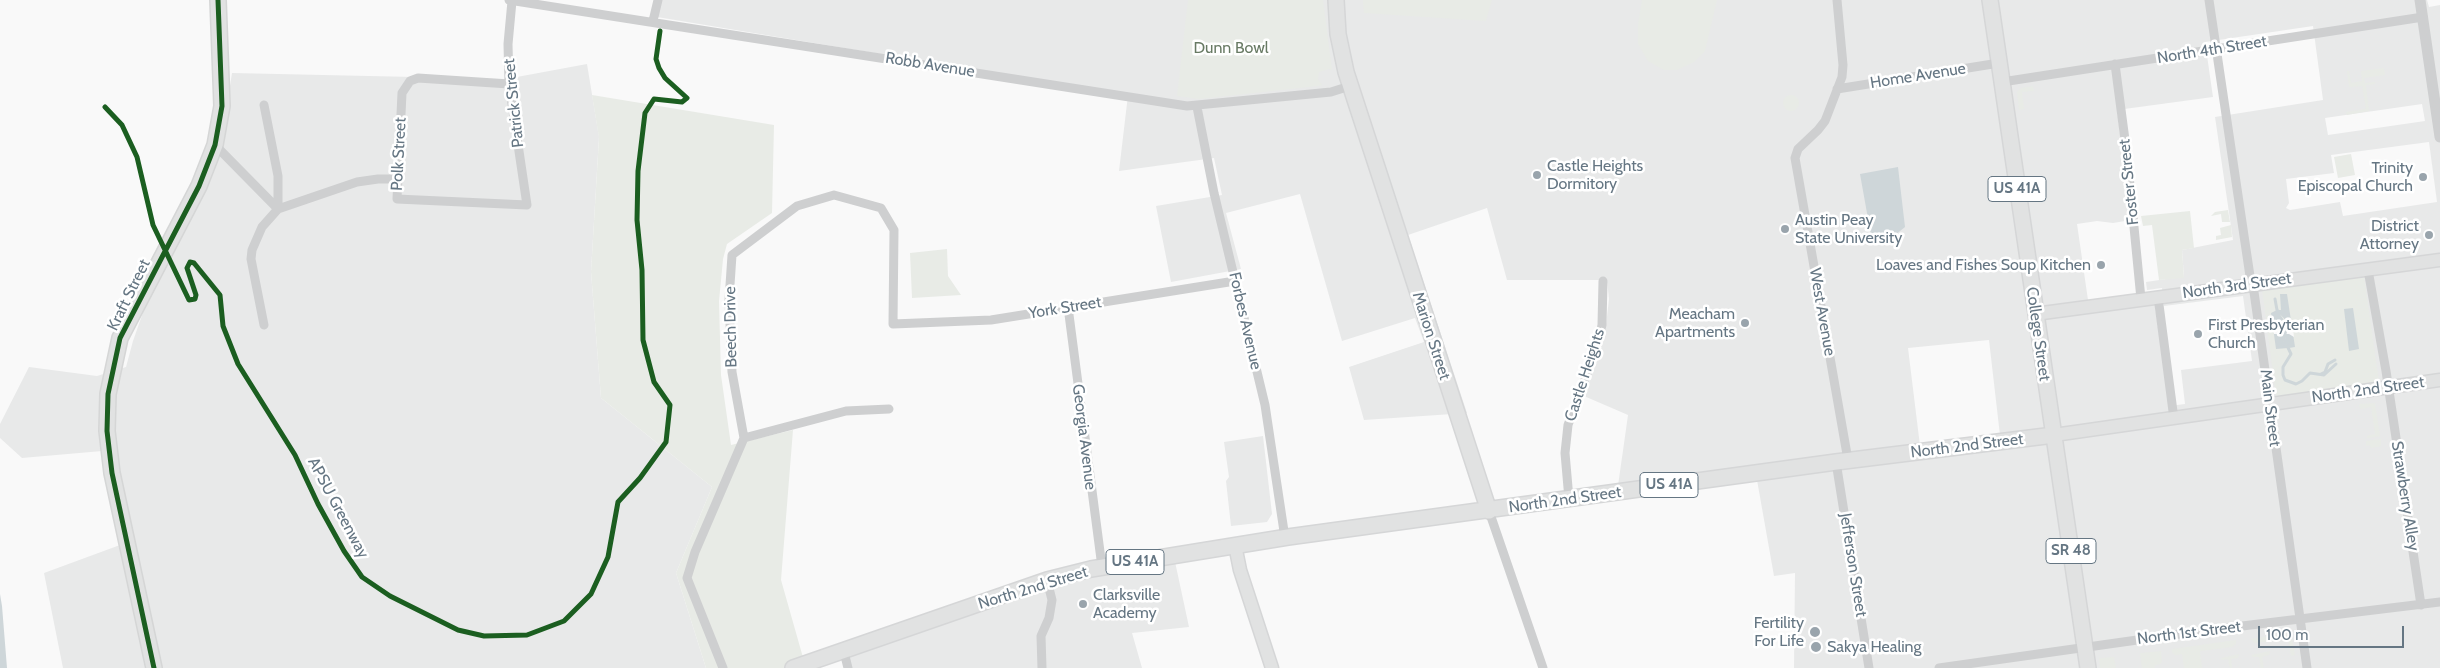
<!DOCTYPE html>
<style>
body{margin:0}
#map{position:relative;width:2440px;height:668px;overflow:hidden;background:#f9f9f9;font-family:Cabin,sans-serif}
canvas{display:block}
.scale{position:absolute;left:2258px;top:626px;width:146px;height:22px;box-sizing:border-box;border:2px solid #657683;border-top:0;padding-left:6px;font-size:15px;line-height:18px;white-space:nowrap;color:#657683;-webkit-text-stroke:4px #fff;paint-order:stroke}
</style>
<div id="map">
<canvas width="2440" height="668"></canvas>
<div class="scale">100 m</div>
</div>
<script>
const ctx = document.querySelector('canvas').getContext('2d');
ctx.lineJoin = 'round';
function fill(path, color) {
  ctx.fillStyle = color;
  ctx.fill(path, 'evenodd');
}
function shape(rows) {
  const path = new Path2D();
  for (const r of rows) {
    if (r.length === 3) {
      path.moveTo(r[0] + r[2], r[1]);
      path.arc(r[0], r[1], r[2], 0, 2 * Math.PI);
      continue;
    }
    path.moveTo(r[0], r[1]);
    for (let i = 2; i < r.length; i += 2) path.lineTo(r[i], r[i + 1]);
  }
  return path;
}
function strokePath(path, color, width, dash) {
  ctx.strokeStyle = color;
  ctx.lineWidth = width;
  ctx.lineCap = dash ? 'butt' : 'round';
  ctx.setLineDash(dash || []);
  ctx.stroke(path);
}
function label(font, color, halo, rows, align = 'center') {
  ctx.font = font + ' Cabin,sans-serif';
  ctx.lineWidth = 5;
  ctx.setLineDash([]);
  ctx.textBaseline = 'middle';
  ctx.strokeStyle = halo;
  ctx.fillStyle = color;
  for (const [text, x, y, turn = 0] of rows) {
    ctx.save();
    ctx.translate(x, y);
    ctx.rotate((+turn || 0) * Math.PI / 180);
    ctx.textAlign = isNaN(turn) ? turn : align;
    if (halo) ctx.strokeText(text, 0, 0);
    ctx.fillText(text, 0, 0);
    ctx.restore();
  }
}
const built = shape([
 [661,0,2427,0,2429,7,2440,5,2440,668,1794,668,1795,573,1774,576,1757,480,1616,500,1628,415,1584,396,1600,353,1606,325,1609,299,1607,280,1507,280,1487,208,1408,235,1467,413,1364,420,1349,367,1424,342,1415,318,1342,341,1300,194,1226,213,1241,269,1171,282,1156,206,1222,195,1214,158,1119,171,1128,95,657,17],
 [2313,26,2323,100,2215,117,2233,240,2182,250,2184,278,2180,277,2146,282,2147,290,2162,288,2164,306,2243,296,2252,361,2181,370,2185,404,2169,406,2153,292,2088,300,2077,224,2097,221,2113,223,2131,220,2117,110,2213,97,2205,42],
 [2422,104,2425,121,2328,135,2325,118],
 [2429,142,2437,202,2343,216,2340,202,2290,210,2286,208,2289,203,2286,179,2334,173,2331,155],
 [1989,340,2001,444,1921,454,1908,348],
 [587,64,599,137,591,272,601,398,712,487,676,573,706,668,63,668,44,573,120,545,102,451,22,458,0,438,0,424,29,367,97,376,126,367,133,341,147,301,219,158,232,73,506,79],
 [1263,436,1272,514,1267,522,1231,526,1226,481,1229,477,1224,442],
 [1174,557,1189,627,1132,633,1142,668,848,668,844,652,1047,580]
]);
const green = shape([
 [1188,0,1323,0,1332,70,1329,69,1319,72,1318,79,1322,85,1318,86,1199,99,1177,96],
 [1363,0,1492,0,1486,21,1364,13],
 [1642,0,1717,0,1705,51,1694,62,1677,70,1664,70,1648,61,1638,44,1638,24],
 [2384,68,2385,75,2364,78,2365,83,2375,82,2375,84,2366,85,2369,111,2347,115,2346,112,2366,109,2362,86,2349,87,2347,71,2349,71,2351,83,2362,81,2361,71],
 [2033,86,2034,91,2022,92,2024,109,2019,110,2017,92,2021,88],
 [1791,103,8],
 [592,95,774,125,772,213,727,244,723,259,719,301,721,375,731,445,793,430,781,580,806,668,706,668,676,573,712,487,601,398,591,272,599,138],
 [2351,154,2355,175,2338,178,2334,157],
 [2228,210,2230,222,2222,222,2221,214,2211,216,2215,212],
 [2190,211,2194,248,2182,250,2184,278,2159,280,2152,225,2143,226,2141,216],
 [2231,225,2232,237,2216,240,2216,236,2221,235,2220,228],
 [947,249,948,276,961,295,912,298,910,253],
 [2364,276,2379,382,2276,396,2262,289],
 [2375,403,2380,436,2367,438,2367,436,2375,434,2371,407,2360,409,2359,404],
 [2381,439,2381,446,2371,448,2370,445,2366,446,2366,441],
 [2291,633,2295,655,2291,656,2288,639,2255,643,2250,639],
 [2236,640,2236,644,2232,647,2200,651,2202,668,2184,668,2182,654,2175,655,2172,652,2172,649],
 [2161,651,2162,662,2160,664,2155,665,2155,668,2142,668,2140,653],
 [2270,651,2269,655,2262,657,2264,668,2261,668,2259,657,2253,657,2251,655],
 [2239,654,2238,658,2231,659,2232,668,2230,668,2228,659,2222,660,2221,658],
 [2114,657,2116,668,2100,668,2099,658]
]);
const water = shape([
 [1898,167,1905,227,1890,239,1872,241,1860,174],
 [2280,294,2287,294,2295,347,2289,348,2285,342,2287,322,2278,310,2281,310],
 [2353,308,2359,349,2349,351,2344,309],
 [2277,310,2286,323,2283,340,2288,348,2276,349,2271,313],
 [0,594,2,606,7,668,0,668]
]);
const pier = shape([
 [2273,326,2276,330,2293,328,2294,337,2289,334,2274,334]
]);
const stream = shape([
 [2275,299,2277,310,2286,318,2287,324,2284,339,2291,354,2283,367,2283,375,2285,380,2296,384,2302,381,2310,373,2324,375,2336,364],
 [2321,374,2325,372,2328,364,2335,360]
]);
const minor = shape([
 [509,0,1187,106,1331,92,1350,86],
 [1837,0,1843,65,1842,77,1825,121,1818,130,1798,149,1795,158,1848,460],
 [2209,0,2250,276,2254,292,2307,668],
 [653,21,658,0],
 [2115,64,2127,155,2141,299],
 [2002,82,2423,17],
 [509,84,418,78,410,81,402,93,397,199,527,205,509,84,508,44,512,1],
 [1837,89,1999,63],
 [1197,107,1214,193,1265,405,1285,538],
 [215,145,278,209],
 [278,209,357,182,378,179,397,179],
 [2368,270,2386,371,2421,605],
 [2158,297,2174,419],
 [1068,307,1102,567],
 [264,325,251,259,252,250,262,227,278,209,278,176,264,105],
 [744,438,846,411,889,409],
 [1836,462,1869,668],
 [1569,499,1565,453,1568,425,1595,353,1602,325,1603,281],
 [1489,511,1543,668],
 [844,652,848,668],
 [723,668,687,578,695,552,744,438,732,372,729,300,732,255,797,206,834,195,881,208,894,230,893,324,991,320,1235,281],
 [1042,668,1041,636,1049,618,1052,600,1047,580],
 [1939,668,2201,631,2440,602]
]);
const tertiary = shape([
 [2420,0,2440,137]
]);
const secondary = shape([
 [2035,314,2440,260],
 [2054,435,2440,380],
 [1235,545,1240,570,1272,668]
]);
const primary = shape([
 [1336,0,1338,34,1346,72,1489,511],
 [1990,0,2088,668],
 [793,668,1047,580,1091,569,1288,537,1836,462,2054,435]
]);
const trunk = shape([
 [154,668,112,473,107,431,108,394,120,338,199,186,215,145,222,106,218,0]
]);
const cycleway = shape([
 [105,107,122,125,137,157,153,225,189,300,195,299,196,295,187,268,190,262,194,263,220,295,223,326,238,364,295,455,318,504,344,551,362,577,390,596,458,630,484,636,527,635,564,621,591,594,608,557,618,502,640,478,666,442,670,405,654,382,643,340,642,270,637,220,638,171,645,113,654,99,682,102,687,98,665,78,659,68,656,59,660,31],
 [154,668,112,473,107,431,108,394,120,338,199,186,215,145,222,106,218,0]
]);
const markers = [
 [1537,175,5,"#99a4ac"],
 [2423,177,5,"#99a4ac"],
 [1785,229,5,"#99a4ac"],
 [2429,235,5,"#99a4ac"],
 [2101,265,5,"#99a4ac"],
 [1745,323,5,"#99a4ac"],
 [2198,334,5,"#99a4ac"],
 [1083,604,5,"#99a4ac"],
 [1815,632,6,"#99a4ac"],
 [1816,647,6,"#99a4ac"]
];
const shields = [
 [2017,189,58],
 [1669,485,58],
 [2071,551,50],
 [1135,562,58]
];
const shieldNames = [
 ["US 41A",2017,189],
 ["US 41A",1669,485],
 ["SR 48",2071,551],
 ["US 41A",1135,562]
];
const parkNames = [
 ["Dunn Bowl",1231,48]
];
const streetNames = [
 ["North 4th Street",2212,50,-9],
 ["Robb Avenue",930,65,9],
 ["Home Avenue",1918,76,-9],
 ["Patrick Street",514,103,-96],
 ["Polk Street",399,154,-87],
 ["Foster Street",2129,182,-96],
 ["North 3rd Street",2237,286,-8],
 ["Kraft Street",129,295,-64],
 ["York Street",1065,308,-9],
 ["West Avenue",1822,312,80],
 ["Forbes Avenue",1245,321,77],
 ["Beech Drive",731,327,-91],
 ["College Street",2038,334,82],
 ["Marion Street",1431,336,72],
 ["Castle Heights",1585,375,-72],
 ["North 2nd Street",2368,390,-8],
 ["Main Street",2270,408,83],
 ["Georgia Avenue",1084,437,83],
 ["North 2nd Street",1967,446,-7],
 ["Strawberry Alley",2405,496,81],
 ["North 2nd Street",1565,500,-8],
 ["APSU Greenway",338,508,62],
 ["Jefferson Street",1853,565,81],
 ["North 2nd Street",1033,588,-17],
 ["North 1st Street",2189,633,-7]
];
const poiNames = [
 ["Castle Heights",1547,166],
 ["Dormitory",1547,184],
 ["Trinity",2413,168,"right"],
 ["Episcopal Church",2413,186,"right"],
 ["Austin Peay",1795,220],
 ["State University",1795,238],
 ["District",2419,226,"right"],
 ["Attorney",2419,244,"right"],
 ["Loaves and Fishes Soup Kitchen",2091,265,"right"],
 ["Meacham",1735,314,"right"],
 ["Apartments",1735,332,"right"],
 ["First Presbyterian",2208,325],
 ["Church",2208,343],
 ["Clarksville",1093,595],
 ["Academy",1093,613],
 ["Fertility",1804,623,"right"],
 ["For Life",1804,641,"right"],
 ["Sakya Healing",1827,647]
];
fill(built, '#e8e9e9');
fill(green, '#e8ebe6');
fill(water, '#ced6d9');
fill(pier, '#f9f9f9');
strokePath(stream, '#ced6d9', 3);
strokePath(secondary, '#d5d6d7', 15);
strokePath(primary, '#d5d6d7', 18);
strokePath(trunk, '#d5d6d6', 18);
strokePath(minor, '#cecfd0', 9);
strokePath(tertiary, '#cecfd0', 11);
strokePath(secondary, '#e1e2e2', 12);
strokePath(primary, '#e1e2e2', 15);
strokePath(trunk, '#e1e2e2', 15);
strokePath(cycleway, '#1b5e20', 5);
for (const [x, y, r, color] of markers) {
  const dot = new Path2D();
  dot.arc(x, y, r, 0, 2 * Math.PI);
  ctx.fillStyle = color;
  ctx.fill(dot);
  strokePath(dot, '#fff', 2);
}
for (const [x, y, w] of shields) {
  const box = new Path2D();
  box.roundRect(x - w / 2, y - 12.5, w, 25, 4);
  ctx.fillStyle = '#fff';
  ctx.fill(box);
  strokePath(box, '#657683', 1);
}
label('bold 15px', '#657683', null, shieldNames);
label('16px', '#687a64', '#fff', parkNames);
label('16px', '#657683', '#fff', streetNames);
label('16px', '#657683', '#fff', poiNames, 'left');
</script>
